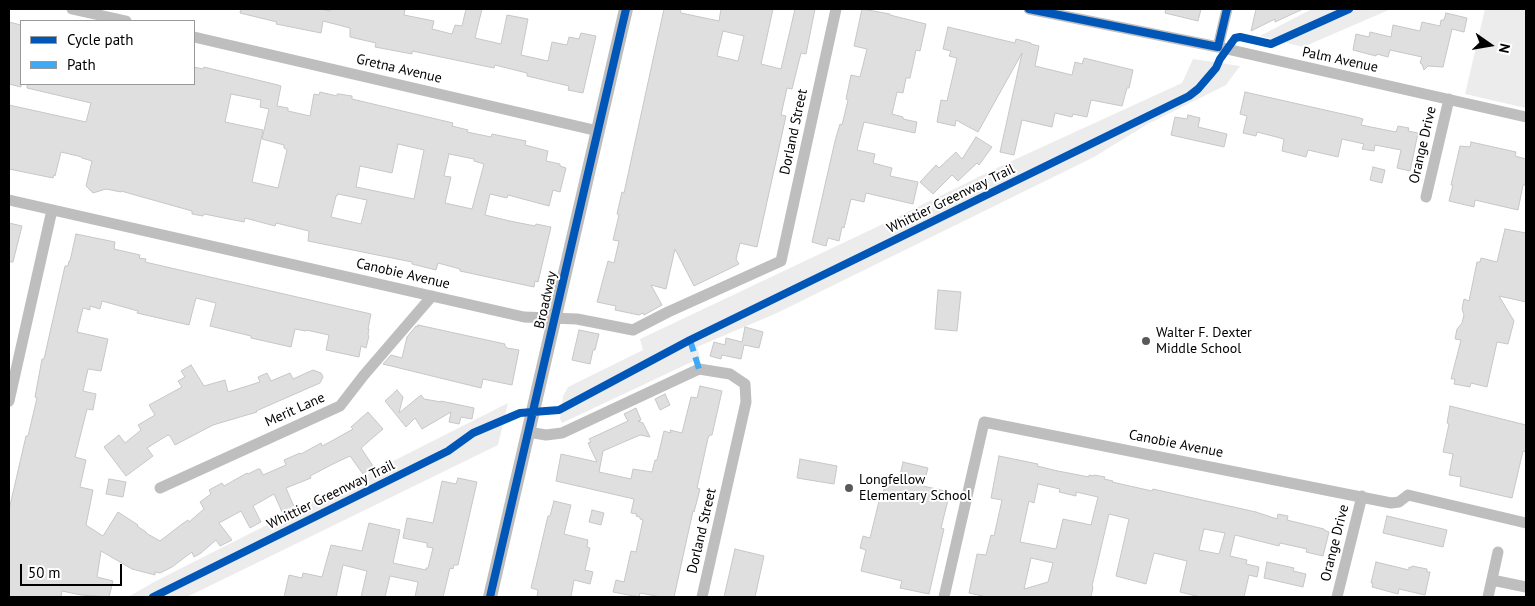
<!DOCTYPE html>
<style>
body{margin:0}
#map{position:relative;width:1535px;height:606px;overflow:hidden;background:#fff;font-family:"PT Sans",sans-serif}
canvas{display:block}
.frame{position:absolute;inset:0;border:10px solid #000;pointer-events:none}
.legend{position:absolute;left:20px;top:20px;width:175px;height:65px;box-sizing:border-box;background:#fff;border:1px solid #999;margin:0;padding:6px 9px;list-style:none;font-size:15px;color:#000}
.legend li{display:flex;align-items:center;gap:10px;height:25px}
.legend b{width:25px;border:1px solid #999}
.north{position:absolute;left:1465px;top:20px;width:50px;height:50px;-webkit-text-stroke:4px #fff;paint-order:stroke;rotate:103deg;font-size:14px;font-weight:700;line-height:20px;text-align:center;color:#000}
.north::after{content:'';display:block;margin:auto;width:18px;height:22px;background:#000;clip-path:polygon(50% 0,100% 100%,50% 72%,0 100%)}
.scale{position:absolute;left:20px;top:564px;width:102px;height:22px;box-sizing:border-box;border:2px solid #000;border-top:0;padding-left:6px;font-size:15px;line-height:18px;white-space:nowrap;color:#000;-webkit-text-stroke:4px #fff;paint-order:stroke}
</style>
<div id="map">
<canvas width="1535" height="606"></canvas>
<div class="frame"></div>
<ul class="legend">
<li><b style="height:6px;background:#0057b8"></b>Cycle path</li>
<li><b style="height:6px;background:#3fa9f5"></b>Path</li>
</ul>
<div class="north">N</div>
<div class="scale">50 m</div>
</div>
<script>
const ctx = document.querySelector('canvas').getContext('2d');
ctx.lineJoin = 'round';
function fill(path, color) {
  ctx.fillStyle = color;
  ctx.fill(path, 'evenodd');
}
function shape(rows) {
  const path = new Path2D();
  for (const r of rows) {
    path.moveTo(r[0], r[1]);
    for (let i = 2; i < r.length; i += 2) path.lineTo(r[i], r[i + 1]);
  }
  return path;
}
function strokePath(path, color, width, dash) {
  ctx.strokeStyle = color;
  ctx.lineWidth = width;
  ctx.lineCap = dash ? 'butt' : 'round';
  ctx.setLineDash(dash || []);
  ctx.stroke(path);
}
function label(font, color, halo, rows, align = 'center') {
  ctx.font = font + ' "PT Sans",sans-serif';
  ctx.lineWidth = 4;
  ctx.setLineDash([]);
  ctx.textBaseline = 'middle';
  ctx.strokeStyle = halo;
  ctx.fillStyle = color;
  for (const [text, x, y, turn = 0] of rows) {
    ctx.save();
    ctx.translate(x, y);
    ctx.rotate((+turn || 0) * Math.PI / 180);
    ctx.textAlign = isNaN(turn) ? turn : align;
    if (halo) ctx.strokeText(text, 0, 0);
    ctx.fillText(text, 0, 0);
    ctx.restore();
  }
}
const green = shape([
 [1312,9,1391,9,1303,47,1260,36],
 [1485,9,1526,9,1526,108,1465,94],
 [1193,59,1240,66,1226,85,1146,125,1094,157,777,313,697,347,700,358,562,423,560,419,563,396,568,387,643,350,640,339,883,224,1005,164,1182,83],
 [508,403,498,445,187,597,128,597,154,582]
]);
const building = shape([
 [241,9,321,9,330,11,331,9,405,9,404,15,434,21,432,29,452,34,455,25,462,26,466,9,482,9,475,38,501,44,507,15,528,19,521,55,548,61,552,42,567,45,569,37,579,39,581,33,596,36,583,93,568,90,569,86,527,76,527,73,495,65,494,68,412,51,412,54,375,47,376,43,350,37,350,28,323,21,321,33,276,24,277,22,240,13,241,9],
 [664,9,680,9,681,13,719,21,721,9,773,9,761,64,781,69,795,9,815,9,806,54,801,53,792,89,787,88,781,115,786,116,757,247,740,243,736,259,739,264,694,286,675,249,666,289,651,285,662,305,644,315,643,313,639,315,615,310,616,306,597,302,608,261,614,263,619,241,613,240,619,215,617,214,622,192,624,193,632,156,664,9],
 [723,31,744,36,738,61,717,56,723,31],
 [862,9,890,14,890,15,926,24,920,51,916,50,910,78,906,78,903,93,897,92,892,114,903,117,903,119,917,122,915,133,864,122,857,150,875,154,873,163,892,168,890,176,918,182,913,204,866,193,864,202,851,199,844,228,842,227,839,241,828,238,826,246,812,242,835,141,840,124,842,125,848,100,846,99,851,75,860,77,867,49,854,46,862,9],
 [1166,9,1201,9,1198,21,1165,13,1166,9],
 [1256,9,1303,9,1275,22,1275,19,1251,31,1256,9],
 [1446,13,1467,18,1464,32,1452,29,1443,67,1428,66,1424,70,1422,64,1420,63,1422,57,1390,50,1388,57,1377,54,1376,56,1353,50,1356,34,1369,37,1370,32,1391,37,1393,25,1420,31,1422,22,1440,26,1441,20,1444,20,1446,13],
 [9,22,21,25,21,87,9,84,9,22],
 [948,27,1015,43,1016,39,1031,43,1031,44,1039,46,1035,66,1072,75,1075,62,1082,64,1084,58,1133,70,1129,88,1127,88,1122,106,1091,100,1087,117,1073,114,1072,117,1055,113,1052,127,1022,120,1014,155,1000,152,1022,53,978,132,956,120,955,126,937,122,941,100,947,101,957,58,949,56,951,51,943,49,948,27],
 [194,67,203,69,204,67,278,85,281,86,277,106,288,108,288,111,310,116,314,94,319,95,320,92,337,96,337,94,339,94,352,96,352,99,453,123,452,126,468,130,467,132,491,137,492,134,526,141,525,145,548,151,546,161,560,164,560,166,566,168,560,192,553,190,549,206,508,195,507,198,490,194,485,215,510,221,535,226,536,224,551,227,538,282,535,281,534,287,460,271,460,269,438,263,436,270,412,264,412,262,308,241,309,231,276,223,275,226,245,218,244,222,204,214,203,216,192,214,192,211,121,191,121,192,106,189,93,193,86,186,92,161,82,158,82,157,61,152,55,176,54,175,53,178,9,169,9,105,86,122,91,103,27,88,27,84,194,84,194,67],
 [231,94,261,100,260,107,269,109,262,139,284,145,284,148,287,150,278,188,252,182,263,130,225,122,231,94],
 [398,144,424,150,414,199,356,187,360,166,392,173,398,144],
 [449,154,474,159,474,161,484,164,472,209,445,203,451,177,444,176,449,154],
 [338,194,367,200,361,224,331,217,336,196,337,196,338,194],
 [1245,92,1356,117,1363,119,1361,125,1396,132,1398,126,1409,128,1408,131,1418,133,1410,171,1397,168,1401,150,1375,145,1374,151,1362,149,1364,144,1342,139,1338,157,1308,150,1306,157,1282,151,1284,139,1257,132,1256,136,1243,133,1247,116,1240,114,1245,92],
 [1188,115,1200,118,1198,127,1227,134,1224,147,1171,135,1175,117,1187,119,1188,115],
 [976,137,992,147,979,165,977,163,958,181,952,175,933,194,920,182,936,165,939,168,956,152,962,159,976,137],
 [1471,142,1516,152,1515,156,1526,159,1526,185,1523,185,1518,210,1475,200,1474,207,1449,201,1453,185,1451,185,1460,146,1470,147,1471,142],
 [1373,167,1385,170,1382,183,1370,180,1373,167],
 [9,223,22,226,13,262,9,262,9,223],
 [1505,229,1526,233,1526,302,1499,296,1514,321,1508,344,1497,342,1487,387,1471,383,1470,387,1454,384,1455,379,1451,379,1461,340,1455,339,1457,329,1462,323,1464,315,1462,309,1464,299,1469,301,1477,262,1480,262,1481,258,1497,262,1505,229],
 [76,234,115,242,114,249,140,255,139,258,146,259,145,262,371,314,368,329,369,329,368,335,369,336,366,348,361,346,359,357,326,350,329,335,306,330,306,331,295,329,291,347,251,338,251,336,210,326,216,303,196,298,189,325,137,313,138,311,102,301,100,309,90,306,90,310,83,308,77,332,108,339,101,371,88,369,83,391,96,394,93,410,87,409,75,457,86,460,80,487,93,490,86,525,103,536,118,512,138,525,137,526,146,532,146,533,160,541,182,524,188,520,189,522,204,509,200,502,211,494,209,490,222,483,224,486,247,473,248,474,258,469,260,469,263,475,286,465,284,460,300,453,301,454,321,443,322,446,328,443,353,429,351,427,368,412,383,429,361,448,373,466,363,474,350,456,333,464,310,476,311,478,286,488,295,509,283,514,274,494,253,506,261,522,250,528,241,511,219,523,232,540,220,546,216,540,201,553,194,557,192,552,172,567,160,573,155,572,155,575,132,569,101,551,97,577,113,581,109,597,81,595,62,591,61,597,9,597,9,510,26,436,28,436,37,398,35,397,42,359,44,359,65,266,68,266,69,261,70,261,76,234],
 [938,290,961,292,957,331,935,329,938,290],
 [418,325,505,344,505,346,507,348,519,350,512,385,483,379,481,388,383,364,391,355,402,358,407,337,416,326,418,327,418,325],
 [745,327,763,332,759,348,744,345,741,359,722,355,721,359,710,356,714,342,725,345,726,338,742,342,745,327],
 [579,330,599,334,595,350,593,350,590,364,572,360,579,330],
 [191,365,204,386,225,380,228,392,260,382,258,377,267,373,271,381,290,373,293,379,313,370,321,373,323,377,320,383,256,411,257,412,213,425,175,445,170,436,168,435,147,448,153,456,126,476,104,447,119,435,125,443,141,430,138,425,155,415,149,405,182,387,178,381,185,377,181,371,191,365],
 [700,386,722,391,712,435,710,435,708,438,697,488,700,489,694,512,693,511,674,597,661,597,640,593,639,597,613,592,616,580,624,582,631,551,636,552,643,520,640,519,640,517,636,516,637,514,631,513,634,499,556,481,561,454,597,462,588,443,591,442,589,439,628,421,624,414,636,408,641,420,638,421,643,423,650,437,640,435,603,451,599,472,631,479,633,469,652,472,655,460,657,460,664,431,671,433,670,430,682,433,691,397,697,398,700,386],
 [397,390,403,397,399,413,421,395,424,399,441,402,441,401,474,408,472,419,461,417,459,424,449,422,451,412,422,429,415,418,406,427,385,401,397,390],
 [665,394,670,405,660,410,655,399,665,394],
 [1450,406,1526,425,1526,452,1523,451,1512,498,1460,486,1461,477,1449,475,1453,454,1443,452,1449,424,1447,423,1450,406],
 [999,456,1038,464,1037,466,1058,471,1089,477,1089,475,1094,476,1094,475,1105,477,1104,479,1113,481,1112,482,1152,491,1153,489,1256,512,1277,519,1278,514,1288,516,1287,520,1324,529,1324,530,1329,532,1323,556,1306,552,1307,549,1280,543,1279,546,1235,535,1230,556,1247,560,1246,564,1259,567,1257,577,1249,575,1244,597,1200,597,1180,592,1187,561,1154,553,1146,584,1116,576,1129,519,1109,514,1092,586,1093,587,1091,597,987,597,969,593,977,554,986,555,991,535,994,536,1002,500,991,498,999,456],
 [1038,484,1060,489,1059,492,1076,496,1076,492,1098,497,1091,525,1063,519,1056,549,1020,542,1029,501,1034,503,1038,484],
 [1204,529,1225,533,1219,554,1199,550,1204,529],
 [1031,558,1053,563,1048,582,1024,589,1031,558],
 [800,459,837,466,834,484,797,478,800,459],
 [903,462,928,468,923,486,950,492,941,528,944,529,929,594,900,588,902,581,861,571,866,550,860,548,863,536,870,538,881,493,883,493,887,477,899,480,903,462],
 [458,478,477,482,458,565,454,565,453,569,450,568,443,597,415,597,418,582,390,576,385,597,361,597,367,571,343,565,336,597,284,597,289,575,302,578,303,573,322,577,331,545,362,551,369,523,400,530,393,563,426,570,426,568,428,568,433,548,427,547,427,543,403,538,407,518,433,523,442,481,456,484,458,478],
 [109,479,126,482,123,497,106,494,109,479],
 [554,501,571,505,564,534,588,540,587,547,590,548,585,570,593,572,590,584,574,580,571,597,537,597,538,590,531,588,548,516,550,516,554,501],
 [592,510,604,513,601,525,589,522,592,510],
 [1387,516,1447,530,1443,547,1383,533,1387,516],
 [735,549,764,556,755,597,724,597,735,549],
 [1267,562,1294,568,1293,571,1306,574,1303,587,1264,578,1267,562],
 [1376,562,1409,570,1409,567,1411,568,1412,566,1427,569,1427,572,1430,572,1425,595,1399,589,1398,594,1372,587,1373,583,1371,583,1376,562]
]);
const minor = shape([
 [72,9,126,21],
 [1029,9,1218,47,1526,117],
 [194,37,598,131],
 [1218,47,1227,9],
 [1426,197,1449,99],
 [9,200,524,317,577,319,633,330,668,312,781,261,836,9],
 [9,401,52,210],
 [528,432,546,435,562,433,699,369,730,374,745,384,746,402,702,597],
 [160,488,340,406,364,375,432,296],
 [1492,580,1526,587],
 [944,597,984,422,1391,503,1399,502,1408,495,1526,523],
 [1337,597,1362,496],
 [1488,597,1498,552]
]);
const tertiary = shape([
 [490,597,626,9]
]);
const quiet = shape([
 [690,340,699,369]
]);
const cycleway = shape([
 [1029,9,1218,47,1227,9],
 [153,597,448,451,473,433,520,413,559,410,690,340,1189,96,1198,89,1216,68,1220,59,1235,38,1240,37,1271,44,1349,9],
 [490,597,626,9]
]);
const markers = [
 [1146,341,5,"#595959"],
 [849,488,5,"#595959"]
];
const streetNames = [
 ["Palm Avenue",1340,60,12],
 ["Gretna Avenue",399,69,13],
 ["Dorland Street",794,132,-78],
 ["Orange Drive",1423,145,-77],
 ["Whittier Greenway Trail",951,199,-26],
 ["Canobie Avenue",403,274,13],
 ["Broadway",546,300,-77],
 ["Merit Lane",295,410,-24],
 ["Canobie Avenue",1176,444,11],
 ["Whittier Greenway Trail",331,495,-26],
 ["Dorland Street",702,531,-77],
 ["Orange Drive",1335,543,-76]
];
const poiNames = [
 ["Walter F. Dexter",1156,333],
 ["Middle School",1156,349],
 ["Longfellow",859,480],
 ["Elementary School",859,496]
];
fill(green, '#ececec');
fill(building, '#dfdfdf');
strokePath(building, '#c7c7c7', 1);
strokePath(minor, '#bebebe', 11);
strokePath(tertiary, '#bebebe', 14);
strokePath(quiet, '#3fa9f5', 6, [12, 6]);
strokePath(cycleway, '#0057b8', 8);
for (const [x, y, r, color] of markers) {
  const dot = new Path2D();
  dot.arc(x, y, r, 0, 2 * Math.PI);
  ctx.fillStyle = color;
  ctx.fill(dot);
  strokePath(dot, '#fff', 2);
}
label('14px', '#000', '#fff', streetNames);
label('14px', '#000', '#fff', poiNames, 'left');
</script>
